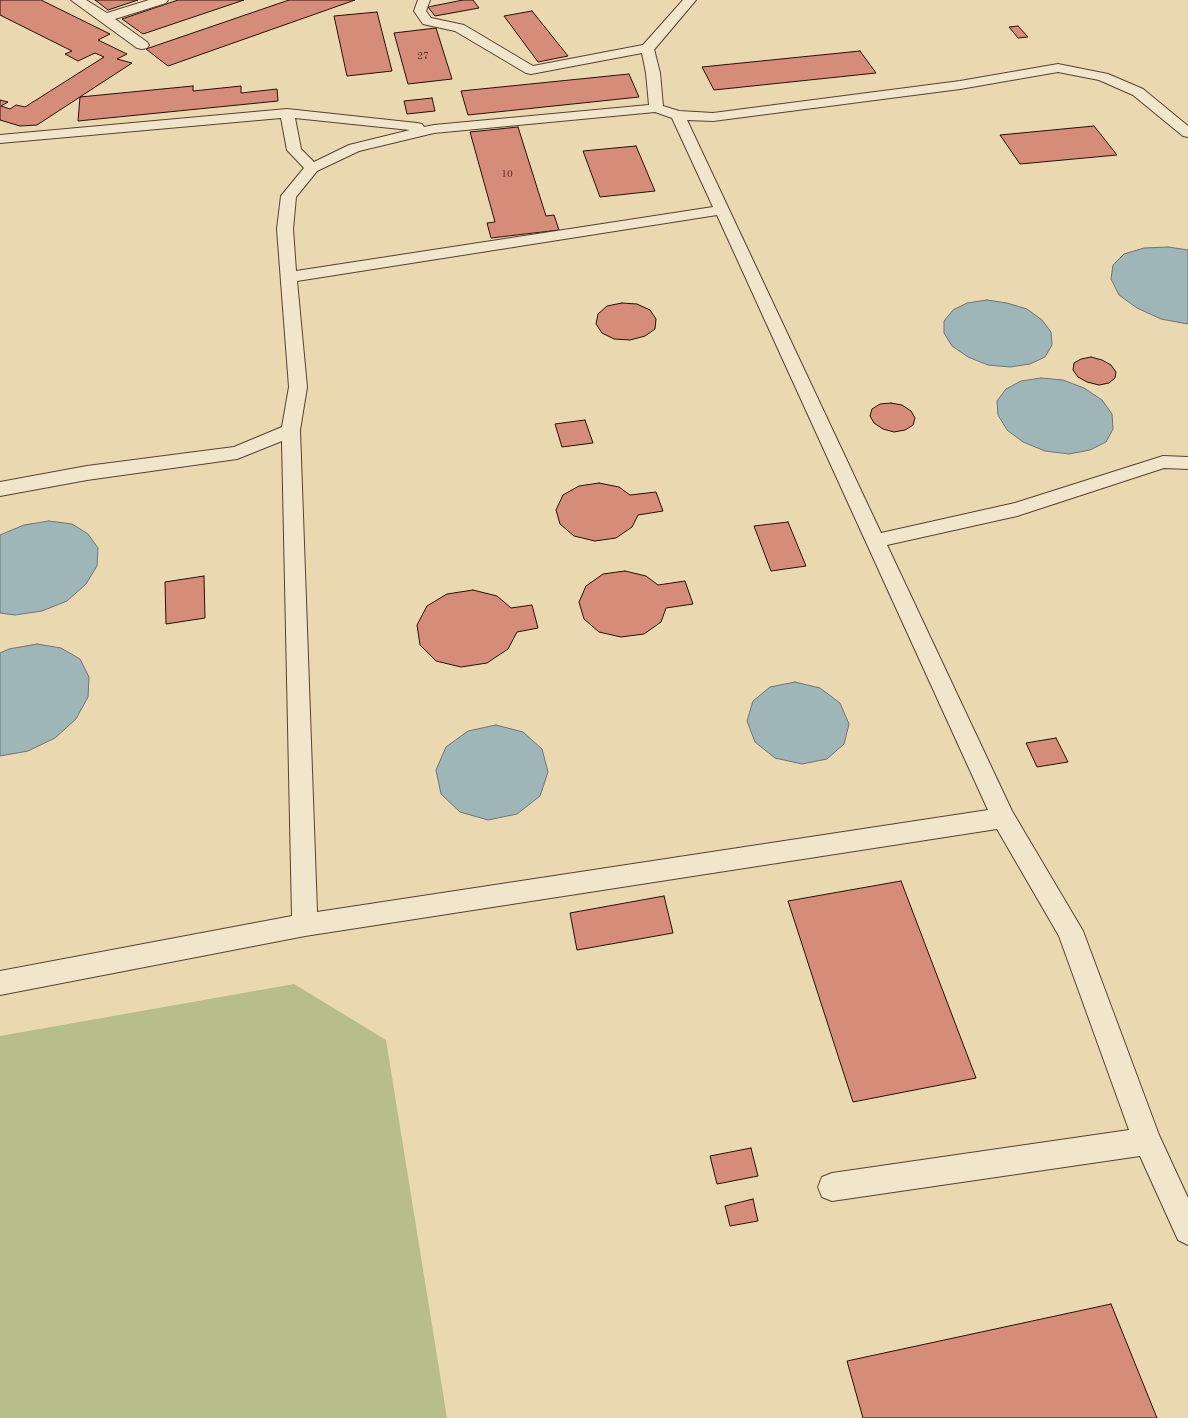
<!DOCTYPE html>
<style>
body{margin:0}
canvas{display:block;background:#ead8b1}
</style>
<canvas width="1188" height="1418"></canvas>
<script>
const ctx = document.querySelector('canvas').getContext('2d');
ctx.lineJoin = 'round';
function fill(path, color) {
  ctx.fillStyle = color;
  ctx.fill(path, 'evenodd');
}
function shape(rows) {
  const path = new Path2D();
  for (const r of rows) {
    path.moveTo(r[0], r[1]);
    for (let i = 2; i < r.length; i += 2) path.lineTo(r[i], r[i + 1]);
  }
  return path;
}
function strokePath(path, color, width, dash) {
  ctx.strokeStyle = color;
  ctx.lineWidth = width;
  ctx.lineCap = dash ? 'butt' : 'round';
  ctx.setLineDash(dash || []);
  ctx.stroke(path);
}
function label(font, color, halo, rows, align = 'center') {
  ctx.font = font + ' "Old Standard TT",serif';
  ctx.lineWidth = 3;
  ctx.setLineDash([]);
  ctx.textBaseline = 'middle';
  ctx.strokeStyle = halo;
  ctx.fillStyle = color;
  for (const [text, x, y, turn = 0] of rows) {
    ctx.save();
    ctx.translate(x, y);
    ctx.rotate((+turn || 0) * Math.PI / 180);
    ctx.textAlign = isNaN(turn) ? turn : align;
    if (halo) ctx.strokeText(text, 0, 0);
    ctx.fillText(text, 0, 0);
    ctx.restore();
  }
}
const green = shape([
 [294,984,386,1040,447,1418,0,1418,0,1036]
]);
const water = shape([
 [1168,247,1188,250,1188,324,1161,319,1137,308,1119,295,1111,279,1113,265,1124,254,1144,248,1168,247],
 [987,300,1007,303,1027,309,1042,320,1051,332,1052,345,1045,357,1030,364,1010,367,988,365,968,357,952,346,944,333,944,321,953,310,967,303,987,300],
 [1041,378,1063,380,1084,388,1102,400,1112,414,1113,429,1106,442,1090,450,1069,454,1045,451,1023,442,1007,430,998,415,997,401,1006,389,1021,381,1041,378],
 [49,521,72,524,88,534,98,548,97,566,86,584,67,601,42,611,15,615,0,613,0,535,24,525,49,521],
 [37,644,61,648,80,659,89,677,88,697,76,719,55,738,28,751,0,756,0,653,9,649,37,644],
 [795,682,820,688,840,703,849,724,844,744,827,759,802,764,775,758,755,742,747,721,753,701,770,687,795,682],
 [496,725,523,732,542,749,548,772,540,796,517,814,488,820,460,812,441,794,436,770,446,747,468,731,496,725]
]);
const building = shape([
 [0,0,41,0,110,34,98,40,127,54,117,59,132,63,37,125,20,126,0,120,0,100,8,102,1,106,10,109,16,105,25,107,104,57,95,53,78,61,65,54,72,51,0,15,0,0],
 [95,0,138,0,108,10,95,0],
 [178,0,244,0,143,34,122,19,178,0],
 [289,0,355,0,168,66,146,49,289,0],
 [463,0,473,0,479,8,435,16,428,7,463,0],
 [532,11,568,56,538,62,504,16,532,11],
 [377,12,392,71,347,76,334,16,377,12],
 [1018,26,1028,37,1018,38,1009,27,1018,26],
 [436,28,452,79,408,84,394,33,436,28],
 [860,51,876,73,714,90,702,67,860,51],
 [629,74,639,97,468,115,461,91,629,74],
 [193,86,193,91,241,86,241,93,277,89,278,101,78,121,80,97,193,86],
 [432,98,435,111,407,114,404,101,432,98],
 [1094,126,1117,155,1020,164,1000,135,1094,126],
 [518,127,546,216,554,215,559,230,491,238,487,223,495,222,470,132,518,127],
 [636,146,655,191,600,197,583,151,636,146],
 [622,303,637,304,650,310,656,319,655,329,645,336,630,340,614,339,602,333,596,324,598,314,607,306,622,303],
 [1091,357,1102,360,1111,365,1116,372,1115,378,1109,383,1099,385,1087,382,1078,377,1073,370,1074,363,1081,359,1091,357],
 [891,403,902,405,911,411,915,418,913,425,905,430,894,432,883,429,874,423,870,416,872,409,880,404,891,403],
 [585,420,593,443,562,447,555,424,585,420],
 [599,483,619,487,630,495,656,492,663,511,638,515,632,527,616,538,595,541,574,536,560,524,556,510,563,495,579,486,599,483],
 [788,522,806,566,771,571,754,526,788,522],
 [625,571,646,576,658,585,685,581,693,604,666,608,661,622,644,634,621,637,599,632,584,619,579,602,586,586,603,574,625,571],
 [204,576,205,618,166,624,165,582,204,576],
 [473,590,497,596,511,608,532,605,538,628,517,632,508,649,487,663,461,667,436,661,420,645,417,625,427,606,447,594,473,590],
 [1056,738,1068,762,1037,767,1026,743,1056,738],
 [901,881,976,1078,853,1102,788,901,901,881],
 [664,896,673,933,577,950,570,913,664,896],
 [751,1148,758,1176,717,1184,710,1156,751,1148],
 [753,1199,758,1221,730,1226,725,1206,753,1199],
 [1111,1304,1157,1418,863,1418,847,1361,1111,1304]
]);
const service = shape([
 [71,0,86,0,107,13,149,0,168,0,166,3,115,19,147,42,149,45,147,48,142,49,137,48,71,0],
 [418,0,430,0,426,11,431,18,464,25,533,66,648,44,653,45,660,73,663,106,679,111,713,113,960,81,1058,64,1108,74,1143,89,1188,126,1188,137,1183,136,1133,95,1099,80,1058,72,960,89,713,121,687,120,881,533,1015,503,1163,456,1188,457,1188,469,1164,468,1017,516,887,545,1012,811,1083,931,1159,1135,1188,1198,1188,1245,1178,1240,1140,1156,832,1201,822,1197,818,1187,822,1177,832,1173,1129,1130,1059,936,997,829,305,936,0,995,0,971,292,916,282,441,237,459,87,480,0,496,0,482,87,466,234,447,282,427,289,387,277,229,281,196,304,168,287,150,281,118,0,143,0,135,287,109,417,123,422,124,424,127,434,125,649,105,646,73,642,53,531,74,526,73,455,31,423,24,414,11,418,0],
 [655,112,672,118,713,207,296,271,293,229,296,197,317,171,359,151,434,133,655,112],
 [295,118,410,130,349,145,314,162,301,149,295,118],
 [717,215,988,810,317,912,300,430,307,387,297,281,717,215]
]);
const minor = shape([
 [683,0,696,0,653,51,643,51,641,48,643,45,683,0]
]);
const farNumbernames = [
 ["27",423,56],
 ["10",507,174]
];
fill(green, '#b8be8a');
fill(water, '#9fb6b9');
strokePath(water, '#6f7372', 1);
fill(building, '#d58d7a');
strokePath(building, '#270f07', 1);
strokePath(service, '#584132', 2);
strokePath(minor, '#584132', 2);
fill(service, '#f1e6cc');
fill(minor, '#f1e6cc');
label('10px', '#522e24', null, farNumbernames);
</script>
